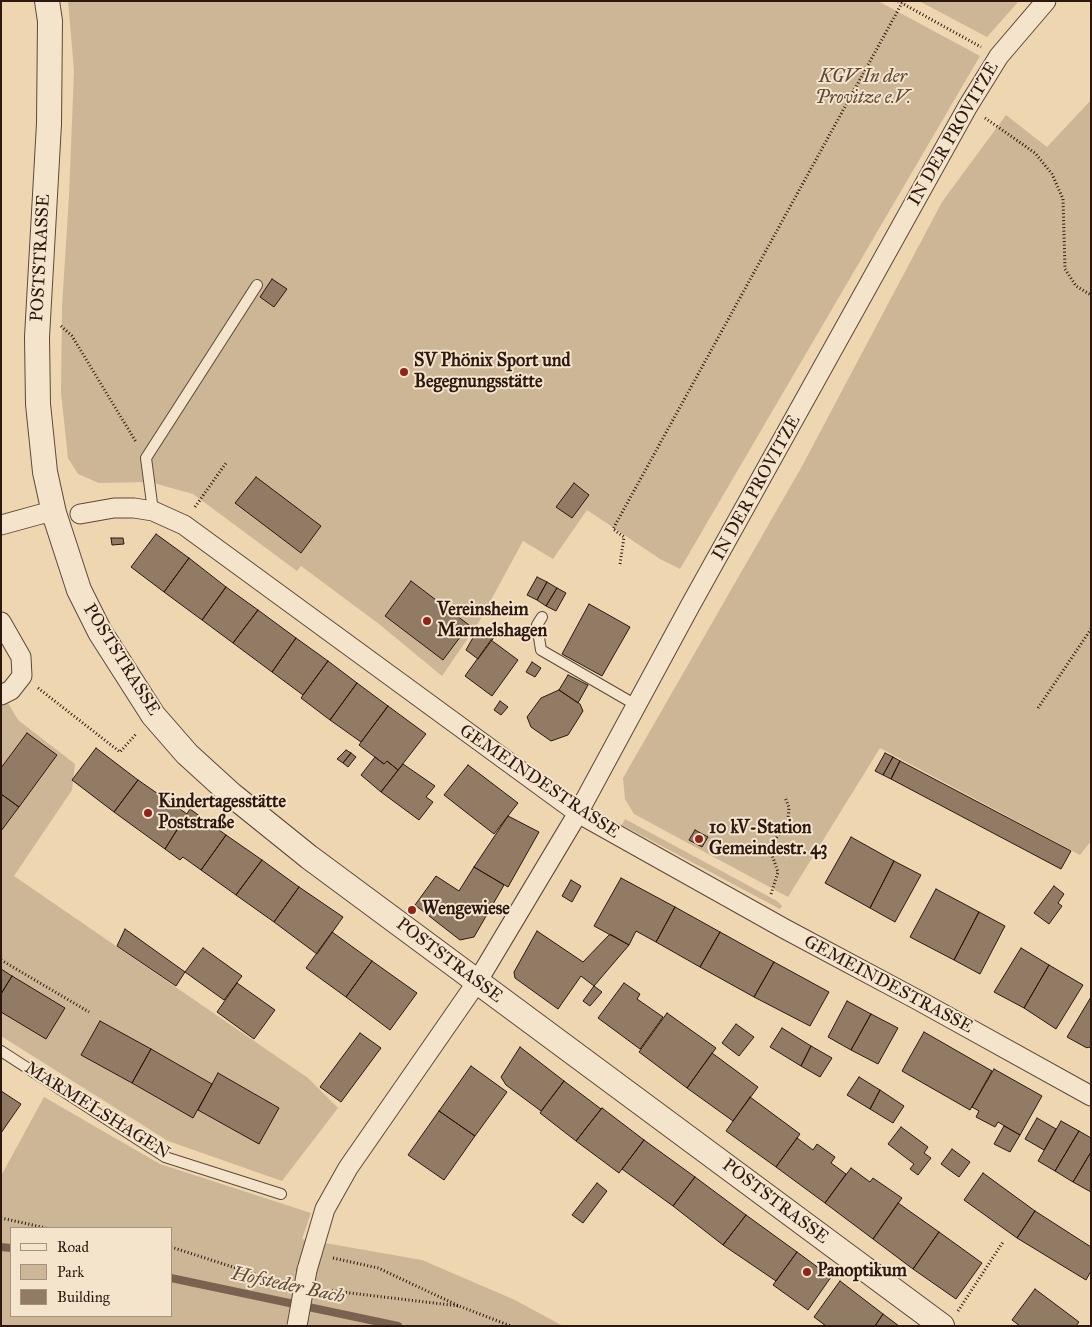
<!DOCTYPE html>
<meta charset="utf-8">
<style>
body{margin:0}
#map{position:relative;width:1092px;height:1327px;overflow:hidden;background:#eed6b1;font-family:"IM FELL Great Primer",serif}
canvas{display:block}
.frame{position:absolute;inset:0;border:2px solid #2d1810;pointer-events:none}
.legend{position:absolute;left:10px;top:1227px;width:162px;height:90px;box-sizing:border-box;background:#f4e4cc;border:1px solid #a49281;margin:0;padding:6px 9px;list-style:none;font-size:15px;color:#2d1810}
.legend li{display:flex;align-items:center;gap:10px;height:25px}
.legend b{width:25px;border:1px solid #a49281}
</style>
<div id="map">
<canvas width="1092" height="1327"></canvas>
<div class="frame"></div>
<ul class="legend">
<li><b style="height:6px;background:#f4e4cc"></b>Road</li>
<li><b style="height:14px;background:#cdb696"></b>Park</li>
<li><b style="height:14px;background:#917b64"></b>Building</li>
</ul>
</div>
<script>
const ctx = document.querySelector('canvas').getContext('2d');
ctx.lineJoin = 'round';
function fill(path, color) {
  ctx.fillStyle = color;
  ctx.fill(path, 'evenodd');
}
function shape(rows) {
  const path = new Path2D();
  for (const r of rows) {
    path.moveTo(r[0], r[1]);
    for (let i = 2; i < r.length; i += 2) path.lineTo(r[i], r[i + 1]);
  }
  return path;
}
function strokePath(path, color, width, dash) {
  ctx.strokeStyle = color;
  ctx.lineWidth = width;
  ctx.lineCap = dash ? 'butt' : 'round';
  ctx.setLineDash(dash || []);
  ctx.stroke(path);
}
function label(font, color, halo, rows, align = 'center') {
  ctx.font = font + ' "IM FELL Great Primer",serif';
  ctx.lineWidth = 4;
  ctx.setLineDash([]);
  ctx.textBaseline = 'middle';
  ctx.strokeStyle = halo;
  ctx.fillStyle = color;
  for (const [text, x, y, turn = 0] of rows) {
    ctx.save();
    ctx.translate(x, y);
    ctx.rotate((+turn || 0) * Math.PI / 180);
    ctx.textAlign = isNaN(turn) ? turn : align;
    if (halo) ctx.strokeText(text, 0, 0);
    ctx.fillText(text, 0, 0);
    ctx.restore();
  }
}
const green = shape([
 [68,1,878,1,980,56,680,569,660,559,587,510,553,559,523,541,479,622,442,676,379,624,301,566,297,571,193,494,150,482,99,483,78,474,68,458,61,393,62,306,69,196,74,71],
 [919,1,1019,1,987,37],
 [1091,100,1091,841,1080,855,880,748,788,897,634,814,625,799,623,778,801,468,942,202,1006,115,1047,147],
 [1,691,18,720,75,764,72,790,14,876,308,1078,338,1108,282,1181,168,1141,1,1036],
 [625,819,777,901,782,906,780,909,622,825],
 [44,1097,160,1164,311,1213,302,1239,422,1260,515,1300,563,1326,1,1326,1,1176],
 [11,1228,171,1228,171,1316,11,1316]
]);
const stream = shape([
 [1,1247,11,1248],
 [171,1278,398,1326]
]);
const building = shape([
 [272,279,287,289,274,307,260,297,272,279],
 [256,477,321,526,301,553,235,503,256,477],
 [574,483,589,495,572,518,556,507,574,483],
 [156,534,189,558,164,592,131,567,156,534],
 [111,538,123,538,124,544,112,545,111,538],
 [189,558,226,587,202,620,164,592,189,558],
 [537,577,547,582,537,600,527,595,537,577],
 [411,581,469,625,443,660,385,616,411,581],
 [547,582,557,588,546,606,537,600,547,582],
 [226,587,258,610,233,643,202,620,226,587],
 [557,588,566,593,556,611,546,606,557,588],
 [589,604,630,627,602,676,562,654,589,604],
 [258,610,296,638,272,672,233,643,258,610],
 [479,627,495,636,478,659,466,650,479,627],
 [296,638,328,661,303,695,272,672,296,638],
 [491,640,518,660,492,696,465,676,491,640],
 [328,661,357,683,330,720,301,698,328,661],
 [532,662,541,668,535,677,526,672,532,662],
 [568,675,588,685,578,703,559,690,568,675],
 [357,683,388,706,361,742,330,720,357,683],
 [559,690,580,704,583,711,568,735,551,741,531,727,527,717,541,698,559,690],
 [500,701,508,707,501,715,494,710,500,701],
 [388,706,426,734,398,770,387,761,384,764,359,745,388,706],
 [27,733,57,755,19,807,1,794,1,768,27,733],
 [96,748,138,780,114,812,72,780,96,748],
 [346,750,351,753,343,763,337,759,346,750],
 [351,753,356,757,348,767,343,763,351,753],
 [885,753,893,757,883,775,875,771,885,753],
 [375,757,384,764,387,761,398,770,381,792,361,775,375,757],
 [893,757,900,761,891,779,883,775,893,757],
 [900,761,1071,851,1061,869,891,779,900,761],
 [403,764,435,786,426,797,433,802,419,820,381,792,403,764],
 [468,765,518,803,494,834,444,795,468,765],
 [138,780,187,814,165,849,114,812,138,780],
 [1,794,19,807,1,831,1,794],
 [190,809,226,835,201,870,183,857,180,860,165,849,190,809],
 [508,816,539,832,508,887,474,867,508,816],
 [695,830,708,837,702,847,689,840,695,830],
 [226,835,262,860,236,895,201,870,226,835],
 [851,837,894,861,870,908,825,883,851,837],
 [262,860,299,887,274,922,236,895,262,860],
 [894,861,921,875,895,922,870,908,894,861],
 [474,867,504,885,474,937,460,940,415,905,436,876,459,891,474,867],
 [621,878,675,907,656,942,636,931,629,945,594,926,621,878],
 [571,880,581,886,572,902,562,896,571,880],
 [1054,886,1064,894,1058,903,1062,906,1049,924,1034,913,1054,886],
 [299,887,343,917,317,954,274,922,299,887],
 [936,889,979,912,954,960,910,937,936,889],
 [675,907,720,932,700,967,656,942,675,907],
 [979,912,1005,926,980,974,954,960,979,912],
 [125,929,185,972,176,986,117,946,125,929],
 [537,931,583,962,610,934,629,945,594,986,581,976,558,1009,515,978,514,972,537,931],
 [332,932,372,961,346,997,306,968,332,932],
 [720,932,774,962,754,997,700,967,720,932],
 [203,948,242,976,224,1000,185,972,203,948],
 [1021,948,1049,965,1024,1008,994,992,1021,948],
 [372,961,417,993,390,1030,346,997,372,961],
 [774,962,829,992,810,1026,754,997,774,962],
 [1049,965,1083,985,1056,1029,1024,1008,1049,965],
 [1,969,12,976,1,994,1,969],
 [12,976,65,1008,46,1039,1,1012,1,994,12,976],
 [237,983,275,1010,254,1039,217,1012,237,983],
 [624,983,640,994,637,999,663,1017,640,1049,598,1018,624,983],
 [594,986,602,992,590,1006,583,1001,594,986],
 [1091,997,1091,1048,1088,1047,1087,1048,1067,1037,1091,997],
 [847,1001,871,1014,851,1050,828,1037,847,1001],
 [667,1013,716,1048,687,1088,639,1052,667,1013],
 [871,1014,898,1028,878,1064,851,1050,871,1014],
 [100,1021,151,1049,132,1083,81,1055,100,1021],
 [736,1024,754,1037,739,1056,722,1043,736,1024],
 [782,1028,811,1046,801,1066,770,1047,782,1028],
 [924,1032,992,1071,970,1110,902,1071,924,1032],
 [360,1033,381,1048,341,1102,320,1087,360,1033],
 [811,1046,832,1058,820,1077,801,1066,811,1046],
 [520,1047,564,1081,541,1111,506,1085,501,1077,520,1047],
 [151,1049,212,1084,193,1118,132,1083,151,1049],
 [712,1053,758,1087,733,1121,687,1088,712,1053],
 [471,1066,507,1092,475,1136,439,1111,471,1066],
 [994,1069,1042,1096,1020,1135,998,1122,995,1127,976,1117,979,1111,972,1107,994,1069],
 [218,1073,279,1108,259,1144,198,1110,218,1073],
 [859,1077,880,1090,870,1109,847,1095,859,1077],
 [564,1081,601,1109,576,1141,540,1113,564,1081],
 [880,1090,904,1106,893,1123,870,1109,880,1090],
 [1,1091,21,1104,1,1133,1,1091],
 [750,1097,800,1134,776,1167,726,1131,750,1097],
 [602,1108,644,1140,619,1173,576,1141,602,1108],
 [439,1111,475,1136,444,1180,408,1155,439,1111],
 [1037,1118,1056,1129,1044,1150,1025,1139,1037,1118],
 [1061,1121,1079,1131,1055,1171,1038,1161,1061,1121],
 [1004,1126,1020,1135,1010,1152,994,1144,1004,1126],
 [901,1127,928,1147,924,1153,931,1158,918,1175,910,1169,914,1164,888,1144,901,1127],
 [1079,1131,1091,1138,1091,1152,1073,1182,1055,1171,1079,1131],
 [797,1138,813,1150,817,1144,835,1157,831,1163,846,1174,825,1203,776,1167,797,1138],
 [644,1140,695,1177,673,1206,622,1169,644,1140],
 [952,1149,970,1162,959,1177,941,1164,952,1149],
 [1091,1152,1091,1192,1073,1182,1091,1152],
 [851,1168,870,1182,873,1178,902,1198,873,1239,825,1203,851,1168],
 [983,1173,1035,1211,1017,1238,964,1200,983,1173],
 [695,1177,746,1215,723,1245,673,1206,695,1177],
 [597,1183,607,1191,583,1223,572,1215,597,1183],
 [898,1203,939,1232,913,1269,873,1239,898,1203],
 [1035,1211,1091,1247,1091,1271,1086,1280,1017,1238,1035,1211],
 [746,1215,797,1252,776,1281,723,1245,746,1215],
 [939,1232,982,1263,956,1299,913,1269,939,1232],
 [797,1252,831,1277,808,1310,773,1285,797,1252],
 [840,1281,883,1314,875,1326,826,1326,814,1317,840,1281],
 [1035,1289,1079,1322,1076,1326,1020,1326,1012,1320,1035,1289],
 [883,1314,899,1326,875,1326,883,1314]
]);
const path = shape([
 [898,1,981,47],
 [1091,1,1091,2],
 [985,118,1035,153,1052,174,1063,199,1065,269,1076,286,1091,295],
 [61,326,72,336,136,442],
 [195,507,226,463],
 [620,564,624,537,613,529,902,3],
 [38,688,120,752,137,733],
 [1038,708,1091,629],
 [771,894,778,872,772,855,773,843,788,821,789,807,785,797],
 [1,960,89,1012],
 [1,1218,46,1228],
 [171,1247,282,1283],
 [333,1258,378,1268,459,1306,511,1326],
 [325,1290,459,1306],
 [958,1311,1003,1242]
]);
const service = shape([
 [153,511,146,458,257,285],
 [542,617,537,625,541,650,636,705],
 [1,1051,165,1157,281,1194]
]);
const minor = shape([
 [80,514,114,508,134,508,153,511,184,525,578,813,785,929,916,999,1091,1096],
 [1,525,41,514,54,513],
 [1,622,21,657,22,676,11,690,1,695],
 [307,1270,325,1209,348,1168,477,982,578,813,690,606,968,106,999,56,1046,1]
]);
const tertiary = shape([
 [47,1,50,21,49,124,37,337,38,404,45,472,54,513,79,590,100,632,153,715,187,754,232,795,309,857,942,1326]
]);
const minorBridge = shape([
 [297,1326,307,1270]
]);
const markers = [
 [404,372,5,"#8f2418"],
 [427,621,5,"#8f2418"],
 [148,813,5,"#8f2418"],
 [699,839,5,"#8f2418"],
 [412,910,5,"#8f2418"],
 [807,1272,5,"#8f2418"]
];
const parkNames = [
 ["KGV In der",863,78],
 ["Provitze e.V.",863,99]
];
const streetNames = [
 ["IN DER PROVITZE",954,134,-60],
 ["POSTSTRASSE",41,258,-87],
 ["IN DER PROVITZE",757,488,-61],
 ["POSTSTRASSE",121,660,58],
 ["GEMEINDESTRASSE",539,782,34],
 ["POSTSTRASSE",449,961,37],
 ["GEMEINDESTRASSE",888,985,28],
 ["MARMELSHAGEN",97,1111,32],
 ["POSTSTRASSE",775,1202,37]
];
const poiNames = [
 ["SV Phönix Sport und",414,362],
 ["Begegnungsstätte",414,383],
 ["Vereinsheim",437,611],
 ["Marmelshagen",437,632],
 ["Kindertagesstätte",158,803],
 ["Poststraße",158,824],
 ["10 kV-Station",709,829],
 ["Gemeindestr. 43",709,850],
 ["Wengewiese",422,910],
 ["Panoptikum",817,1272]
];
const waterNames = [
 ["Hofsteder Bach",288,1286,12]
];
fill(green, '#cdb696');
strokePath(stream, '#796350', 8);
fill(building, '#917b64');
strokePath(building, '#2d1810', 1);
strokePath(service, '#5d4838', 12);
strokePath(minor, '#5d4838', 21);
strokePath(tertiary, '#5d4838', 26);
strokePath(path, '#2d1810', 3, [1, 2.5]);
strokePath(service, '#f4e4cc', 10);
strokePath(minor, '#f4e4cc', 19);
strokePath(tertiary, '#f4e4cc', 24);
strokePath(minorBridge, '#5d4838', 21, []);
strokePath(minorBridge, '#f4e4cc', 19);
for (const [x, y, r, color] of markers) {
  const dot = new Path2D();
  dot.arc(x, y, r, 0, 2 * Math.PI);
  ctx.fillStyle = color;
  ctx.fill(dot);
  strokePath(dot, '#f4e4cc', 2);
}
label('italic 18px', '#5d4738', '#f4e4cc', parkNames);
label('18px', '#2d1810', '#f4e4cc', streetNames);
label('bold 18px', '#2d1810', '#f4e4cc', poiNames, 'left');
label('italic 19px', '#604a3a', '#f4e4cc', waterNames);
</script>
